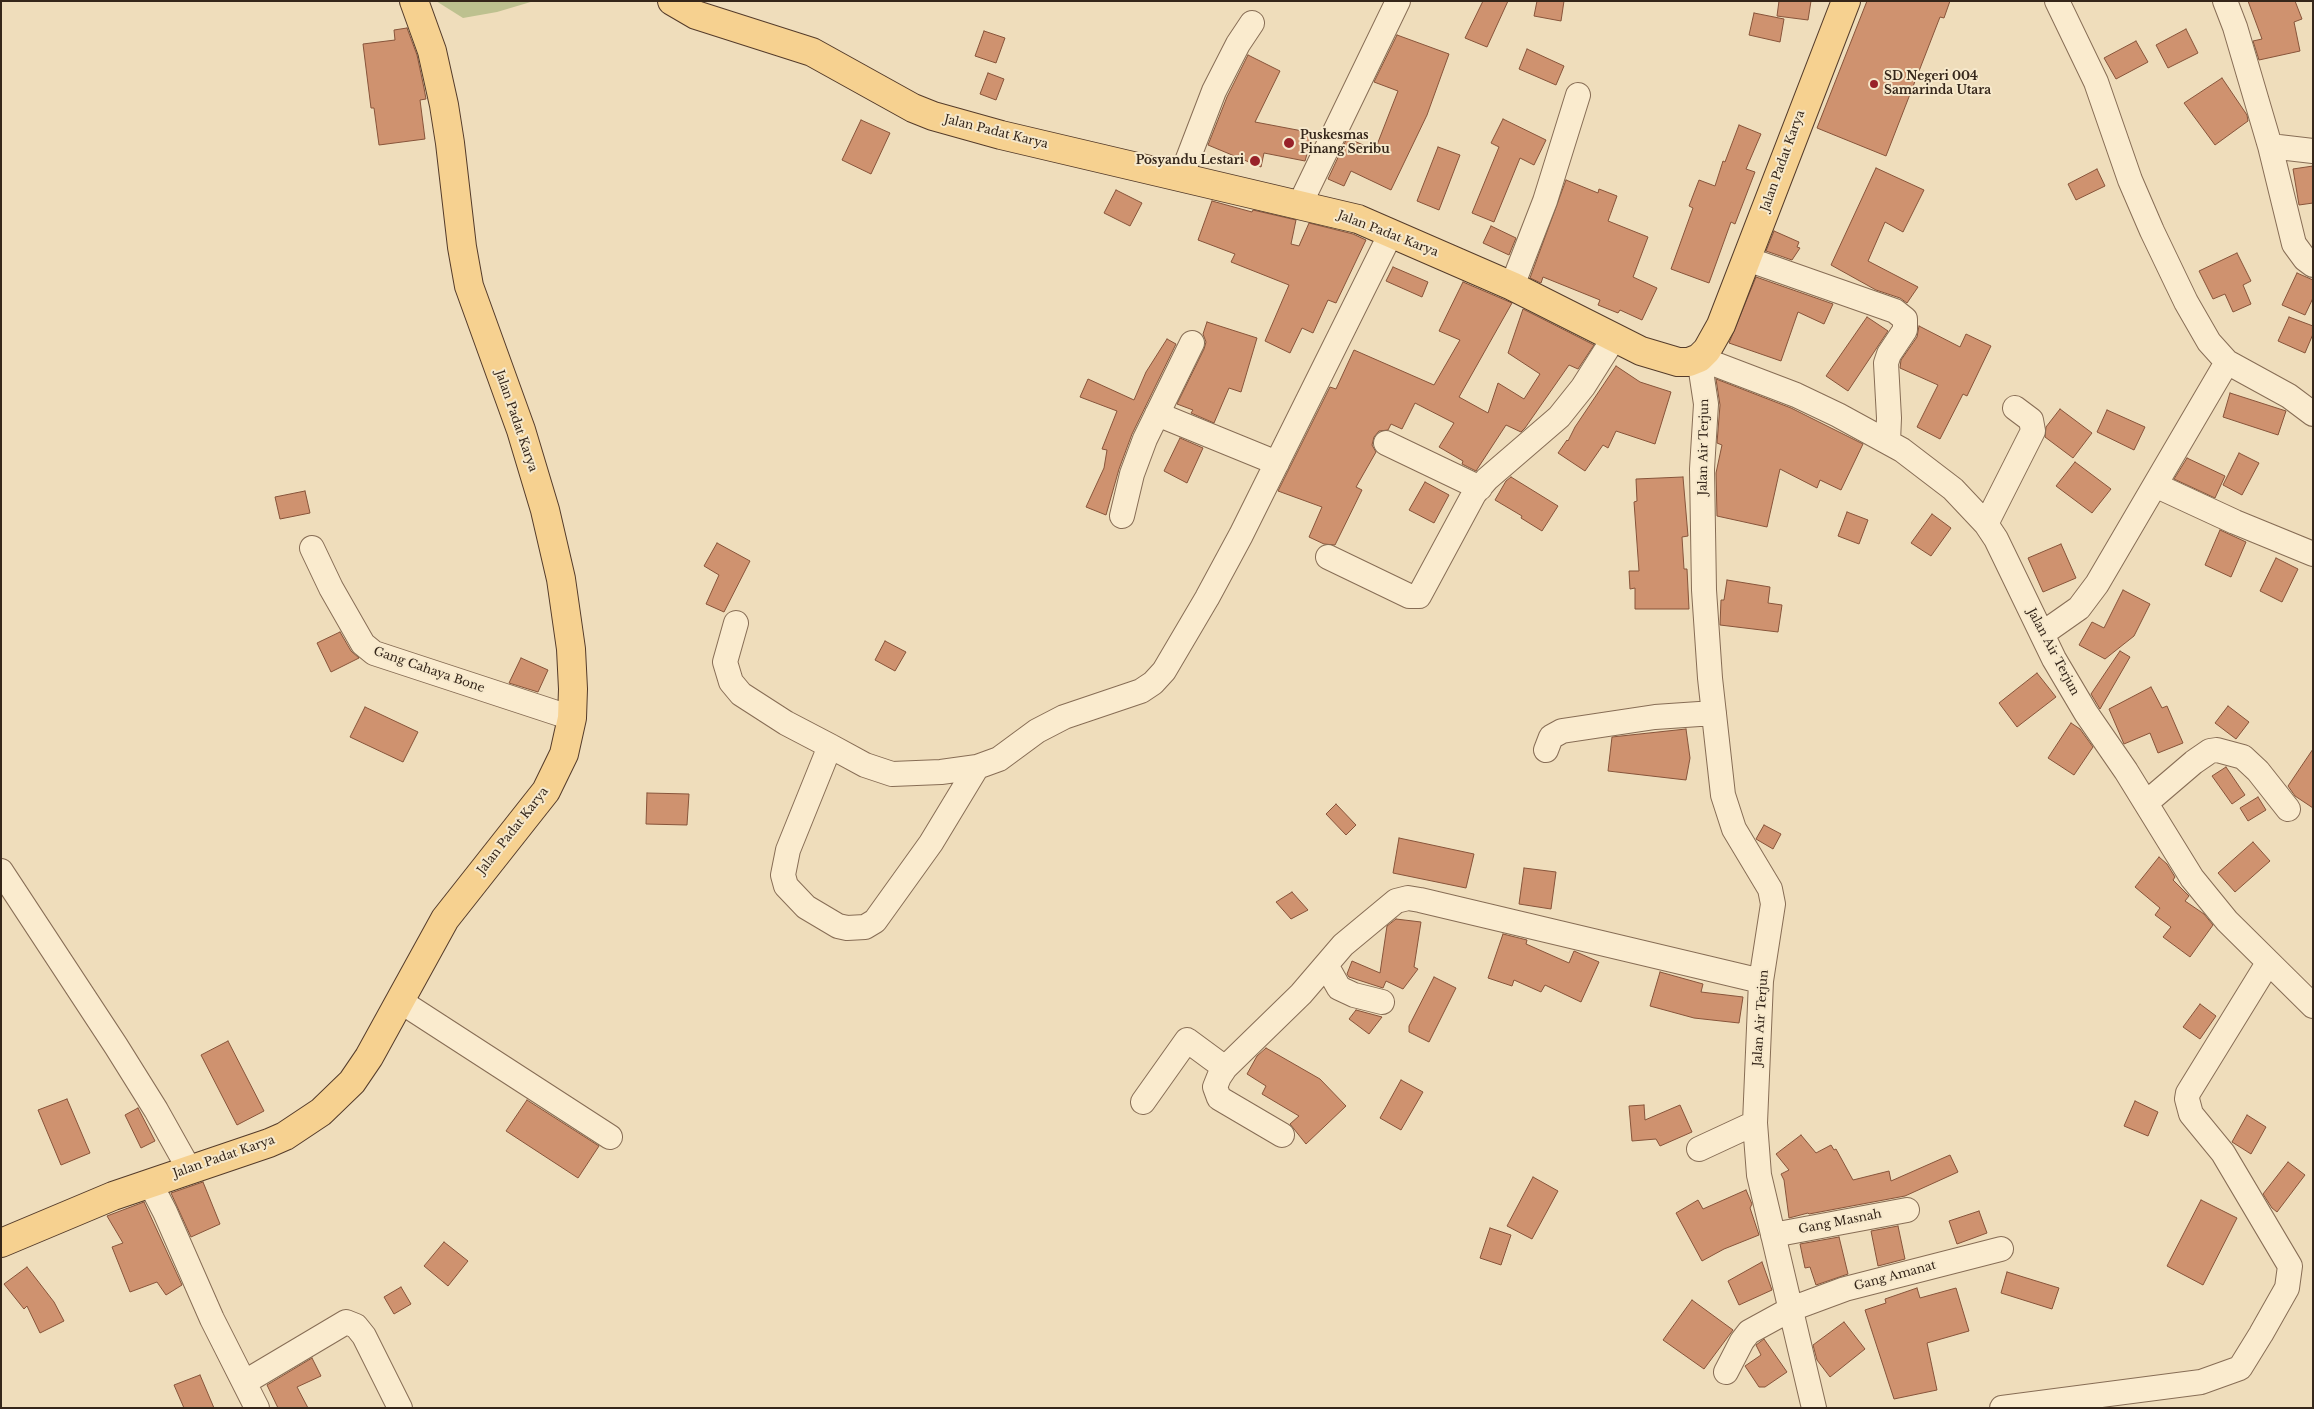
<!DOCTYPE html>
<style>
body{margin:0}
#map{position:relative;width:2314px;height:1409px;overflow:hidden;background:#efddbb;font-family:"Libre Baskerville",serif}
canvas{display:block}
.frame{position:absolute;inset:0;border:2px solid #35261a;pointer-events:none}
</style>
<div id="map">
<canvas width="2314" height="1409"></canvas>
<div class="frame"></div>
</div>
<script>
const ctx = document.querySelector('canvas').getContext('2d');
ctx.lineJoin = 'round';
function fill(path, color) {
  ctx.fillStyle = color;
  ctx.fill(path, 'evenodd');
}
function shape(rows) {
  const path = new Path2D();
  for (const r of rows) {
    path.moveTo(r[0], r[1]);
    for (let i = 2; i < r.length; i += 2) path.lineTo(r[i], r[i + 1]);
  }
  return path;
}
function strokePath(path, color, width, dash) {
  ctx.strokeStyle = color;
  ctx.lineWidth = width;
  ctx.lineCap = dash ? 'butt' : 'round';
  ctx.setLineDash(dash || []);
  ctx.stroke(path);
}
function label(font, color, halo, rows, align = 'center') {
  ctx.font = font + ' "Libre Baskerville",serif';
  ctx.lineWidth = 4;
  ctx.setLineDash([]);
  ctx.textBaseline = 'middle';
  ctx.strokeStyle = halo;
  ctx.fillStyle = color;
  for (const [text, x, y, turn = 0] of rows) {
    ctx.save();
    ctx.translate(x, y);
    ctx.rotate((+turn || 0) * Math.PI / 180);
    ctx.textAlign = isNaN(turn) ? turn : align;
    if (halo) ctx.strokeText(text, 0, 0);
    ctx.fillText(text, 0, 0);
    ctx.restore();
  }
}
const cemetery = shape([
 [436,1,534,1,497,12,463,18]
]);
const building = shape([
 [1483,1,1508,1,1487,47,1465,38,1483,1],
 [1537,1,1564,1,1561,21,1534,16,1537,1],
 [1779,1,1811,1,1808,20,1777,16,1779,1],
 [1867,1,1950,1,1944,18,1940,17,1886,156,1817,128,1867,1],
 [2248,1,2295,1,2302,19,2294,22,2300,51,2259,60,2253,41,2262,39,2248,1],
 [1754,13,1784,19,1780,42,1749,35,1754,13],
 [407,28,417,55,424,88,426,99,420,100,425,139,379,145,374,108,371,108,363,44,395,40,394,30,407,28],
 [2186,29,2198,53,2168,68,2156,45,2186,29],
 [984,31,1005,38,996,63,975,56,984,31],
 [1397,35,1449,54,1427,115,1391,190,1351,171,1344,186,1328,179,1347,138,1375,150,1398,91,1374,82,1397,35],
 [2136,41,2148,62,2116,79,2104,58,2136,41],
 [1527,49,1564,66,1556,85,1519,69,1527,49],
 [1248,55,1280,71,1255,122,1313,133,1305,161,1264,153,1261,167,1208,145,1227,97,1248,55],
 [988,73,1004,79,996,100,980,94,988,73],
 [2222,78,2247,115,2248,121,2215,145,2184,103,2222,78],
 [1503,119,1546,140,1534,165,1520,158,1494,222,1472,213,1499,147,1491,143,1503,119],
 [861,120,890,133,871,174,842,160,861,120],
 [1739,125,1761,134,1746,169,1755,172,1735,224,1731,222,1709,283,1671,269,1693,208,1689,206,1699,180,1715,186,1723,161,1725,162,1739,125],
 [1438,147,1460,155,1439,210,1417,201,1438,147],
 [2313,166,2313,203,2299,205,2293,169,2313,166],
 [1876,168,1924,190,1903,232,1885,222,1868,261,1918,287,1907,303,1900,298,1876,290,1831,265,1876,168],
 [2097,169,2105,186,2076,200,2068,184,2097,169],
 [1566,180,1598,193,1599,189,1617,196,1608,221,1648,237,1633,277,1657,288,1642,320,1620,310,1618,313,1598,305,1600,300,1543,277,1541,283,1530,278,1566,180],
 [1116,190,1142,203,1130,226,1104,213,1116,190],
 [1212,201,1252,212,1253,210,1296,220,1291,244,1299,246,1309,223,1353,234,1366,240,1336,303,1328,300,1313,333,1302,328,1290,353,1265,341,1289,285,1231,262,1235,254,1198,240,1212,201],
 [1491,226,1516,238,1509,255,1483,243,1491,226],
 [1774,231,1799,242,1797,247,1800,248,1792,260,1766,251,1774,231],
 [2237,253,2251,281,2243,285,2251,304,2233,312,2225,294,2213,299,2199,271,2237,253],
 [1393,267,1428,282,1422,297,1386,281,1393,267],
 [2297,273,2313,280,2313,298,2305,315,2282,305,2297,273],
 [1756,277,1833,304,1824,324,1798,312,1781,361,1729,343,1756,277],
 [1463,282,1512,303,1459,397,1488,413,1498,383,1524,399,1540,374,1508,353,1523,309,1594,345,1578,369,1569,365,1525,428,1521,432,1506,425,1476,471,1462,464,1463,461,1439,447,1454,423,1415,403,1402,429,1391,424,1388,430,1379,431,1374,437,1372,445,1376,452,1356,487,1362,490,1335,545,1324,544,1309,537,1322,507,1278,491,1330,387,1336,389,1354,350,1434,385,1460,340,1439,331,1463,282],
 [1867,317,1888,331,1848,391,1826,376,1867,317],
 [2289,317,2313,326,2313,334,2305,353,2278,341,2289,317],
 [1207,322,1257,338,1241,392,1229,388,1214,423,1191,413,1193,410,1177,404,1204,349,1206,342,1203,334,1207,322],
 [1919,326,1960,347,1966,334,1991,346,1967,396,1963,394,1940,439,1917,427,1938,385,1900,368,1901,360,1917,337,1919,326],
 [1167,339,1176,344,1132,434,1119,469,1106,515,1086,507,1104,468,1107,450,1102,449,1117,411,1080,397,1088,379,1134,400,1146,372,1167,339],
 [1616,366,1640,382,1671,392,1655,444,1616,431,1608,448,1603,445,1585,471,1558,453,1567,440,1568,441,1575,427,1616,366],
 [1716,379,1791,408,1863,444,1841,490,1820,480,1817,488,1780,469,1767,527,1717,516,1716,473,1722,445,1717,443,1720,405,1716,379],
 [2230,393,2286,411,2278,435,2223,417,2230,393],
 [2060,409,2092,433,2073,458,2045,437,2046,427,2060,409],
 [2107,410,2145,427,2134,450,2097,432,2107,410],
 [1180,438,1203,448,1187,483,1164,471,1180,438],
 [2239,453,2259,463,2242,495,2223,485,2239,453],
 [2187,458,2225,476,2215,498,2174,479,2187,458],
 [2075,462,2111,489,2092,513,2056,486,2075,462],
 [1511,477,1558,506,1542,531,1521,518,1522,516,1495,500,1506,481,1511,477],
 [1683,477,1688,536,1682,537,1684,569,1687,569,1689,609,1635,609,1635,588,1630,589,1629,571,1639,571,1634,502,1637,501,1636,479,1683,477],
 [1425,482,1449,495,1434,523,1409,510,1425,482],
 [305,491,310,513,280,519,275,497,305,491],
 [1847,512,1868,520,1859,544,1838,536,1847,512],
 [1932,514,1951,528,1931,556,1911,543,1932,514],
 [2220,530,2246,542,2231,577,2205,565,2220,530],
 [717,543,750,561,724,612,706,604,719,575,704,566,717,543],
 [2061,544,2076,578,2043,592,2028,558,2061,544],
 [2276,558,2298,569,2282,602,2260,591,2276,558],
 [1727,580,1770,587,1768,603,1782,605,1778,632,1720,625,1721,600,1724,600,1727,580],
 [2123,590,2150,604,2134,636,2105,659,2079,645,2092,622,2104,628,2123,590],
 [340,632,351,651,359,658,331,672,317,643,340,632],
 [885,641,906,652,895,671,875,660,885,641],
 [2120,651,2130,657,2100,709,2091,694,2120,651],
 [521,658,548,670,538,692,509,683,521,658],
 [2037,673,2056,697,2017,727,1999,703,2037,673],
 [2151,687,2162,708,2167,706,2183,743,2158,753,2150,733,2124,744,2109,709,2151,687],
 [2228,706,2249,722,2236,739,2215,723,2228,706],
 [365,707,418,732,403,762,350,737,365,707],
 [2071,723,2080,729,2093,747,2074,775,2048,758,2071,723],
 [1686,729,1690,758,1686,780,1608,771,1612,737,1686,729],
 [2313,749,2313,808,2295,796,2288,786,2313,749],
 [2226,767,2245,795,2232,804,2212,776,2226,767],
 [647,793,689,794,687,825,646,824,647,793],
 [2258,797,2266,810,2248,821,2240,808,2258,797],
 [1336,804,1356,825,1346,835,1326,814,1336,804],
 [1764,825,1781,834,1773,849,1756,839,1764,825],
 [1399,838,1474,854,1466,888,1393,873,1399,838],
 [2253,842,2270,861,2235,892,2218,873,2253,842],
 [2159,857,2167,864,2175,877,2173,880,2189,896,2185,901,2204,914,2213,925,2190,957,2163,937,2171,927,2155,915,2160,908,2135,887,2159,857],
 [1524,868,1556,872,1551,909,1519,904,1524,868],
 [1292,892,1308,910,1291,919,1276,902,1292,892],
 [1396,919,1421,922,1414,967,1418,969,1403,989,1386,981,1383,988,1349,977,1347,974,1352,961,1380,973,1387,926,1396,919],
 [1503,934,1527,940,1526,944,1569,963,1574,951,1599,962,1581,1002,1545,985,1541,992,1514,980,1512,986,1488,978,1503,934],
 [1660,972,1703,984,1701,992,1743,997,1739,1023,1694,1018,1650,1006,1660,972],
 [1434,977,1456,988,1429,1042,1409,1032,1409,1026,1434,977],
 [2200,1004,2216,1016,2200,1039,2183,1027,2200,1004],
 [1356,1010,1382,1017,1369,1034,1349,1019,1356,1010],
 [228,1041,264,1111,237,1125,201,1055,228,1041],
 [1266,1048,1320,1079,1346,1106,1306,1144,1290,1124,1299,1116,1262,1094,1266,1086,1247,1074,1257,1056,1266,1048],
 [1401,1080,1423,1092,1401,1130,1380,1118,1401,1080],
 [67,1099,90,1153,61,1165,38,1110,67,1099],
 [527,1100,599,1146,578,1178,506,1131,527,1100],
 [2135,1101,2158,1112,2148,1136,2124,1126,2135,1101],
 [1644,1105,1645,1120,1680,1105,1692,1132,1660,1146,1656,1139,1632,1141,1629,1106,1644,1105],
 [138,1108,155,1141,141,1148,125,1115,138,1108],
 [2247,1115,2266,1127,2251,1154,2232,1142,2247,1115],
 [1801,1135,1816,1153,1831,1145,1834,1150,1836,1149,1853,1180,1889,1171,1891,1181,1950,1155,1958,1172,1905,1196,1809,1214,1808,1213,1789,1218,1784,1180,1781,1174,1789,1170,1776,1154,1801,1135],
 [2288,1162,2305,1175,2277,1212,2272,1208,2263,1194,2288,1162],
 [1533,1177,1558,1191,1532,1239,1507,1226,1533,1177],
 [203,1182,220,1224,191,1237,171,1193,203,1182],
 [1746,1190,1752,1204,1750,1208,1759,1235,1724,1249,1702,1261,1676,1213,1698,1200,1703,1209,1746,1190],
 [2201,1200,2237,1218,2203,1285,2167,1266,2201,1200],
 [144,1202,182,1285,166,1295,157,1282,130,1292,112,1247,123,1243,107,1216,144,1202],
 [1979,1211,1987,1233,1957,1244,1949,1221,1979,1211],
 [1898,1226,1905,1259,1878,1266,1871,1231,1898,1226],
 [1490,1228,1511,1235,1501,1265,1480,1258,1490,1228],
 [1839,1237,1848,1274,1816,1285,1810,1267,1805,1268,1800,1244,1839,1237],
 [444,1242,468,1261,448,1286,424,1266,444,1242],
 [1762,1262,1772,1290,1739,1305,1728,1281,1762,1262],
 [27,1267,54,1302,64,1321,40,1333,27,1306,24,1309,4,1284,27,1267],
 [2007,1272,2059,1288,2052,1309,2001,1293,2007,1272],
 [401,1287,411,1304,394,1314,384,1297,401,1287],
 [1917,1288,1920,1298,1956,1288,1969,1331,1927,1343,1937,1390,1894,1399,1865,1310,1886,1303,1885,1299,1917,1288],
 [1692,1300,1733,1330,1704,1369,1663,1340,1692,1300],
 [1844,1322,1865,1349,1830,1377,1817,1360,1813,1345,1844,1322],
 [1764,1339,1787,1372,1765,1387,1759,1387,1745,1366,1761,1355,1756,1345,1764,1339],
 [312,1358,321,1376,297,1387,308,1408,278,1408,267,1385,312,1358],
 [200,1375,214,1408,184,1408,174,1385,200,1375]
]);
const minor = shape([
 [2057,1,2096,82,2130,180,2152,231,2186,302,2209,342,2227,362,2289,396,2313,414],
 [2225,1,2235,27,2270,146,2294,244,2305,259,2313,265],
 [2270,146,2313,151],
 [1181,177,1214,91,1238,44,1252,23],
 [1300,204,1398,1],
 [1747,259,1895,311,1905,319,1905,330,1889,354,1886,363,1889,418,1888,442],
 [1512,286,1545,201,1578,95],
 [1699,358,1706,404,1702,469,1704,590,1710,678,1723,795,1734,829,1770,889,1773,904,1761,981,1755,1123,1759,1175,1814,1408],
 [1699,358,1796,395,1838,415,1902,450,1953,489,1986,524,1996,539,2054,659,2086,713,2126,771,2192,878,2227,921,2313,1006],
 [1157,414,1277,463],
 [1386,443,1480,488],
 [2155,485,2235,522,2313,554],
 [1122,516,1132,474,1145,439,1192,343],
 [1986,524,2033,431,2031,420,2015,408],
 [312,548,331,588,363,644,374,653,572,718],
 [1328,557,1409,596,1419,596,1474,494,1487,479,1559,417,1583,387,1614,338],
 [736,623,725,662,731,682,741,694,786,723,830,746,865,765,892,774,941,772,977,767,999,759,1037,731,1064,717,1141,691,1153,683,1164,671,1207,598,1241,535,1391,233],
 [2042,634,2079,608,2097,584,2227,362],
 [830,746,788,850,783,875,786,886,806,907,838,926,847,928,865,927,875,921,931,843,977,767],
 [1546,750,1551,737,1562,731,1655,717,1714,713],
 [2146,803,2194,762,2210,751,2217,750,2243,757,2258,771,2288,809],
 [1,871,116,1046,156,1110,189,1169],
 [1326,965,1339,988,1354,995,1382,1002],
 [400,1001,610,1137],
 [1143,1102,1187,1040,1225,1068],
 [1282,1135,1219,1098,1215,1087,1219,1077,1225,1068,1301,994,1343,945,1396,901,1408,898,1420,900,1761,981],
 [1699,1149,1755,1123],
 [150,1183,165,1212,212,1319,257,1408],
 [1773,1235,1907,1210],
 [1726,1372,1742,1341,1749,1332,1791,1309,1845,1289,2001,1249],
 [245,1382,346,1322,356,1326,364,1336,400,1408],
 [2002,1408,2201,1382,2240,1368,2261,1334,2287,1288,2290,1266,2223,1153,2191,1114,2187,1099,2188,1093,2268,963]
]);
const major = shape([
 [672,1,696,15,812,52,913,108,933,116,1001,135,1358,219,1512,286,1641,351,1678,362,1689,362,1699,358,1707,350,1721,325,1846,1],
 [1,1243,113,1196,269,1143,285,1136,321,1112,352,1082,369,1057,445,919,546,791,564,754,572,718,573,689,571,649,561,579,545,510,521,430,469,286,462,247,450,143,444,105,432,51,414,1]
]);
const markers = [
 [1874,84,5,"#982229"],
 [1289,143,6,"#982229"],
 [1255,161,6,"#982229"]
];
const poiNames = [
 ["SD Negeri 004",1884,77],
 ["Samarinda Utara",1884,91],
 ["Puskesmas",1300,136],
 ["Pinang Seribu",1300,150],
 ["Posyandu Lestari",1244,161,"right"]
];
const streetNames = [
 ["Jalan Padat Karya",996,132,14],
 ["Jalan Padat Karya",1783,161,-70],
 ["Jalan Padat Karya",1388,234,21],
 ["Jalan Padat Karya",516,421,71],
 ["Jalan Air Terjun",1704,447,-89],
 ["Jalan Air Terjun",2053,652,62],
 ["Gang Cahaya Bone",429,670,19],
 ["Jalan Padat Karya",513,831,-52],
 ["Jalan Air Terjun",1761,1018,-86],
 ["Jalan Padat Karya",224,1157,-19],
 ["Gang Masnah",1840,1222,-11],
 ["Gang Amanat",1895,1276,-15]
];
fill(cemetery, '#bdc18f');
fill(building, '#cf926f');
strokePath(building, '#87543a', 1);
strokePath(minor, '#876d55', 26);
strokePath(major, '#543b2a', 30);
strokePath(minor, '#faebce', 24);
strokePath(major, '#f6d190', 28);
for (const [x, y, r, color] of markers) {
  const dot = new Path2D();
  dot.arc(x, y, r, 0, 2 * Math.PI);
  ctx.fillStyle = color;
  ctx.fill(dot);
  strokePath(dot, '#f6e8cb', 2);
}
label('bold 12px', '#35261a', '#f6e8cb', poiNames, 'left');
label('12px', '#35261a', '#f6e8cb', streetNames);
</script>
